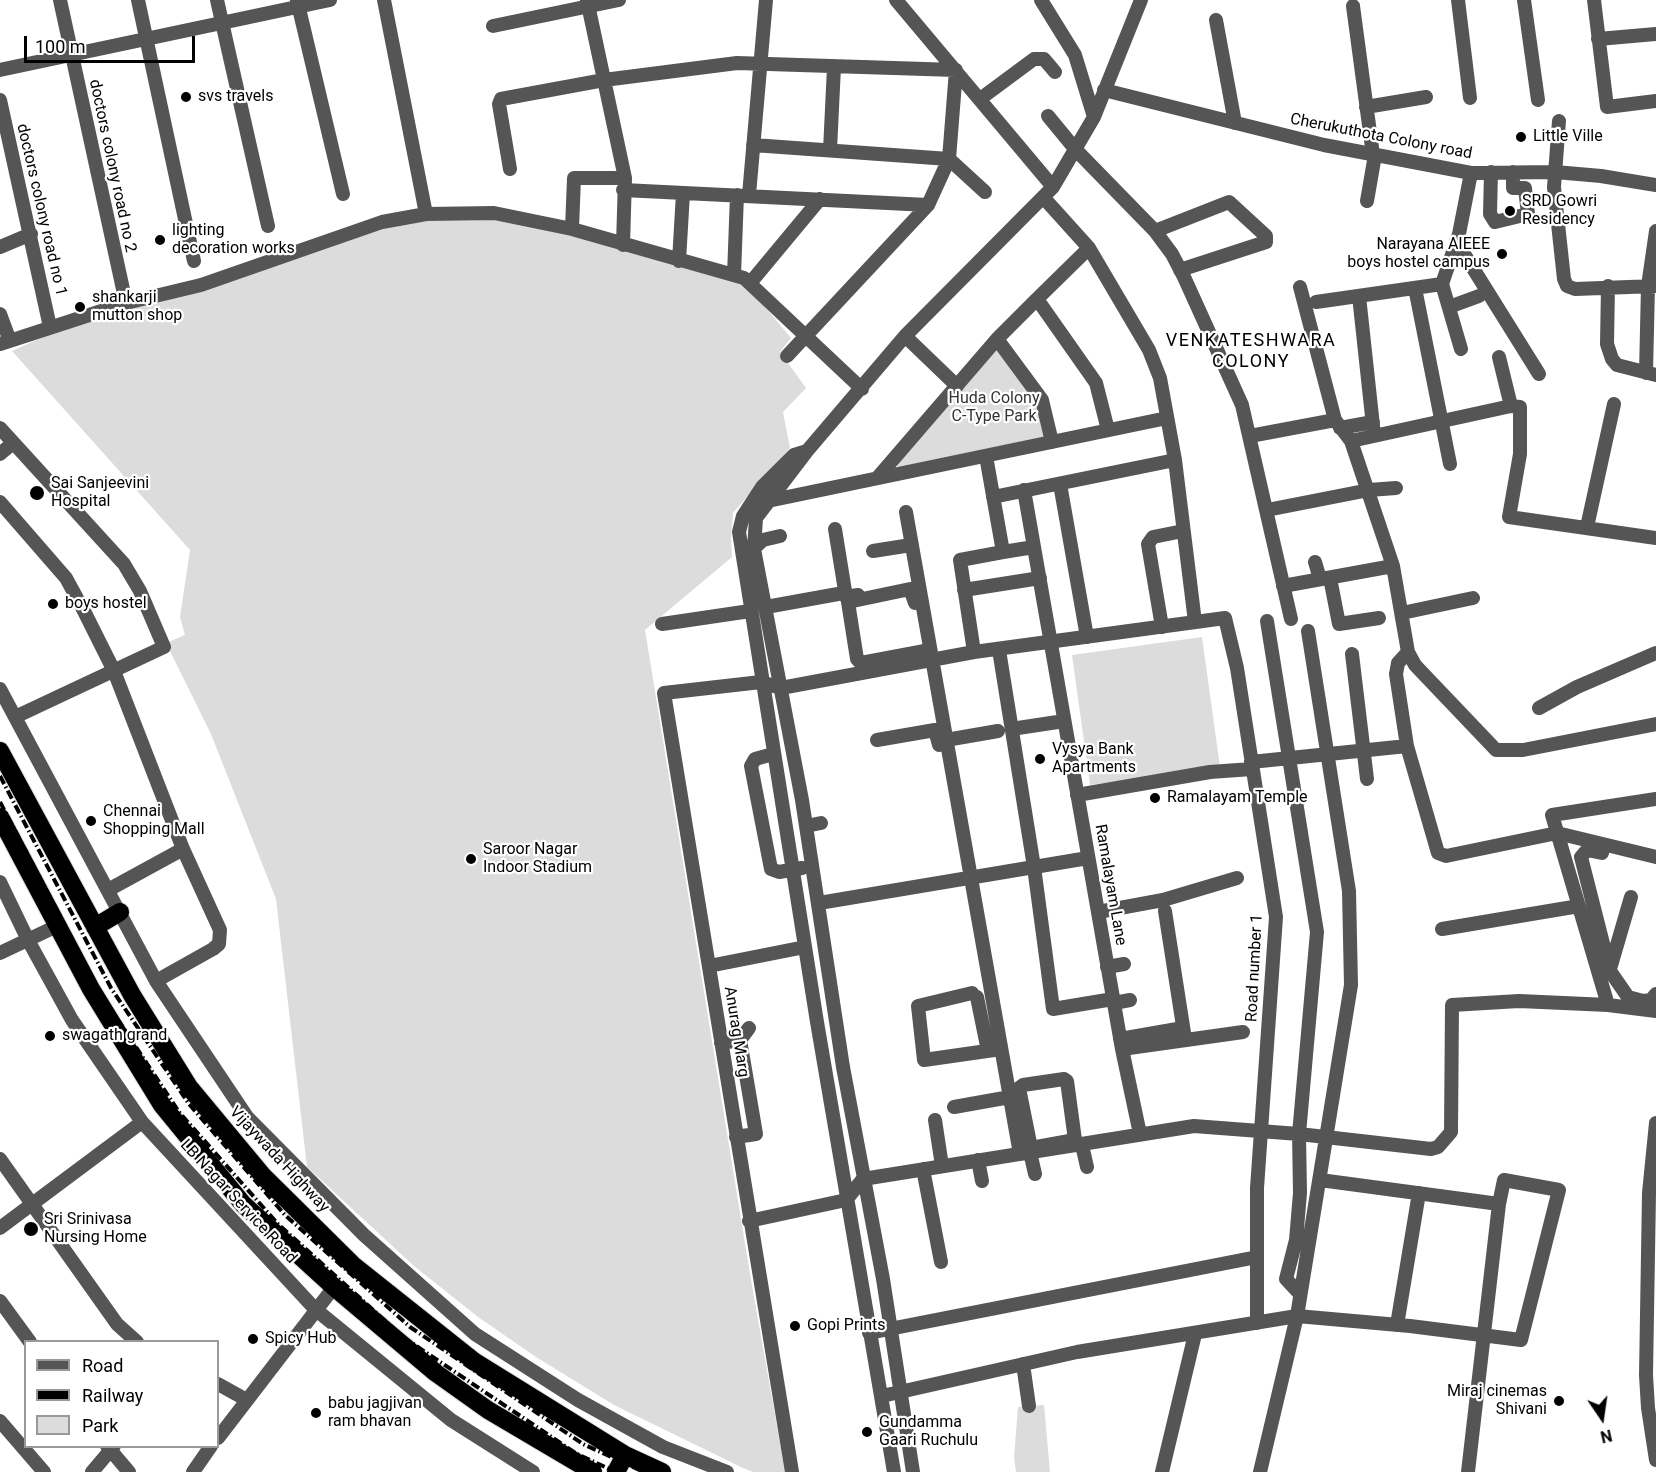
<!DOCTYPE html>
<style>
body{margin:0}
#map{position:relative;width:1656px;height:1472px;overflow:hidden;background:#fff;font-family:Roboto,sans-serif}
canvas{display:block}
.legend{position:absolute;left:24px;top:1340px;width:195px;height:108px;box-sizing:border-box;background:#fff;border:2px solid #999;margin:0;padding:8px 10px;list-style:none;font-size:18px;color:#000}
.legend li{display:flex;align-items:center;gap:12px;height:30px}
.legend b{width:30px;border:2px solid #999}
.north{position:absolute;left:1572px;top:1388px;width:60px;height:60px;-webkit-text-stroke:4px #fff;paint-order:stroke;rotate:167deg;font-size:16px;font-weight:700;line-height:24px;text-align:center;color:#000}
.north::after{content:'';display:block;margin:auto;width:21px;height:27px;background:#000;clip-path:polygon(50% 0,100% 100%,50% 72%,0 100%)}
.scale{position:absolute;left:24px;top:36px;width:171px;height:27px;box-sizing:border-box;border:3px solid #000;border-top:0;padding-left:8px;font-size:18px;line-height:21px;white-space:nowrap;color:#000;-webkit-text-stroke:4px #fff;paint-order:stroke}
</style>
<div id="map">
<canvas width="1656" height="1472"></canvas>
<ul class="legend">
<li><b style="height:8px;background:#555"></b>Road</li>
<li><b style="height:8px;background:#000"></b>Railway</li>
<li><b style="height:16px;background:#dcdcdc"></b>Park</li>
</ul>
<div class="north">N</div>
<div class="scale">100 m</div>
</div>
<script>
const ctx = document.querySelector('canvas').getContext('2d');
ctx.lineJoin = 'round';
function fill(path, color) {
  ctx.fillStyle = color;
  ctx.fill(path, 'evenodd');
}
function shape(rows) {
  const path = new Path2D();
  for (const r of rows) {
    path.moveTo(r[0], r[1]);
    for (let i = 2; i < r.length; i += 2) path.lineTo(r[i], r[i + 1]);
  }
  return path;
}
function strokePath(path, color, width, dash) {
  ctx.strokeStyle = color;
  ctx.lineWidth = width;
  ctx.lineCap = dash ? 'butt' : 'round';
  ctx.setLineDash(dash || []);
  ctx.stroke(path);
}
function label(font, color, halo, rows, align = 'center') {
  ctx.font = font + ' Roboto,sans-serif';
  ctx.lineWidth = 4.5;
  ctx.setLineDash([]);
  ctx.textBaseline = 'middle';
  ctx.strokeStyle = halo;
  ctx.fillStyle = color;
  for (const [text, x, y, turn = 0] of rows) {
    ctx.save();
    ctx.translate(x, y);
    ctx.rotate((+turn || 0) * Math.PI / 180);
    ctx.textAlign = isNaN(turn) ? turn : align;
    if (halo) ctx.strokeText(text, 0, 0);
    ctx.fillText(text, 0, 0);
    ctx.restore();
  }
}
const green = shape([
 [493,216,572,232,734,279,750,289,791,338,780,352,806,388,783,412,790,448,733,513,731,538,732,557,645,630,750,1274,785,1472,753,1472,743,1468,614,1405,536,1357,478,1317,414,1266,307,1167,276,899,211,734,166,643,185,635,180,617,190,550,12,351,50,334,158,297,184,296,323,250,399,222],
 [996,349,1036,403,1044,437,898,467,895,461],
 [1202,637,1220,767,1090,785,1072,655],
 [1044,1405,1050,1472,1016,1472,1014,1458,1018,1407]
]);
const minor = shape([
 [60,0,126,303],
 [138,0,194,261],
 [217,0,268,226],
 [297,0,343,194],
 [384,0,426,214],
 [587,0,625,178,623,245],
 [896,0,1053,187],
 [1041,0,1075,55,1094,117],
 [1458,0,1470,98],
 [1524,0,1538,100],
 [1594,0,1607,107,1656,101],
 [1353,6,1373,155],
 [1216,20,1235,123],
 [493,26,619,0],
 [1598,39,1656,34],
 [0,70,330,0],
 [1104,90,1324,145,1471,173,1555,172,1601,176,1656,185],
 [980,99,1034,59,1044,59,1055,72],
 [0,100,50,327],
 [1366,107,1426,97],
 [1048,116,1076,150,1155,231,1172,254,1184,277,1242,405,1291,619],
 [1559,121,1554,187,1564,279,1567,286,1575,289,1656,286],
 [753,145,949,159,985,192],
 [830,150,834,67],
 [510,169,499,104,501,99,604,80,737,63,956,70,949,159,928,205,787,356],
 [1491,172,1490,214,1495,222,1528,214,1525,188,1513,188,1513,172],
 [623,190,928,205],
 [749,195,766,0],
 [1043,197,1089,248,1149,350,1160,378,1175,460,1195,622],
 [1367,201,1375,155],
 [572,229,574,178,625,178],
 [1155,231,1229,202,1266,236,1266,242,1180,270],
 [1456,241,1539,374],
 [0,247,31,234],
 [1089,248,1037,299,1096,383,1108,430],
 [679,261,683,193],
 [734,275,737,195],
 [751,282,820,199],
 [1608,286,1607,344,1612,359,1617,365,1656,375],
 [1300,287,1335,420,1351,441,1393,566,1408,652,1415,665,1496,750,1523,750,1656,724],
 [1415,288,1450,464],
 [1359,296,1374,435],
 [1316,302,1442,284],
 [1449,307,1479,296],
 [0,314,10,341],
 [905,336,957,386],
 [997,339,1042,400,1052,442],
 [0,344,126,303,201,285,382,222,426,214,494,213,572,229,744,278,862,389],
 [1461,349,1442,284,1459,234,1471,173],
 [1499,357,1511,406],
 [1646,373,1648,286,1656,231],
 [0,428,124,564,140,591,164,647,15,717],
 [1340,428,1373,422],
 [1250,436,1335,420],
 [1351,441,1511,406,1520,407,1520,454,1509,517,1656,538],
 [807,451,794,455,762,487,743,516,739,532,817,1022,894,1472],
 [0,454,13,443],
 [878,477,997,339,1037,299],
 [1060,484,1087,637],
 [1024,490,1122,1049,1140,1134],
 [993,497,1175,460],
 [768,501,1167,418],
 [0,502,66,578,85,613,114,671,183,849,220,930,219,944,213,949,156,981],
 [1267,510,1369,490,1396,488],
 [906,512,1020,1154],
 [1587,527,1614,404],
 [835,529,846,597,858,595],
 [752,550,763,540,780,536],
 [873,551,911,545],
 [1003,552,1034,547],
 [1315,562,1320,579],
 [1330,578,1339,624,1379,618],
 [1283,586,1393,566],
 [964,590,1040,578],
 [915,603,910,589,848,602,857,659,861,663,930,650],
 [766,607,838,594],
 [1402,613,1473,598],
 [1267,621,1317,932,1299,1134,1300,1193,1296,1240,1286,1279,1300,1294],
 [662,624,750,611],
 [1162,627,1148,544,1153,537,1183,531],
 [999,650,1034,867,1053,1009,1113,999],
 [974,652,960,560,1003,552,986,456],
 [1408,652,1398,663,1396,674,1407,746,1438,853,1446,856,1557,833,1656,857],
 [1352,654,1367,779],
 [0,689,156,981,247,1117,364,1235,475,1334,578,1400,663,1447,727,1472],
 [1539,708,1577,687,1656,653],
 [1018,728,1064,721],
 [877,740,935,730,939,745],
 [946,740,998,731],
 [773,754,755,759,751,766,771,869,779,872,802,868],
 [1251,762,1407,746],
 [1077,795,1210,772,1252,769],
 [806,826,821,823],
 [1602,853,1587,850,1581,857,1610,971,1628,997,1643,1001,1651,1000,1656,994],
 [0,882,28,940,72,1020,142,1122,315,1309,451,1420,533,1472],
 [108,890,183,849],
 [819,903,1088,858],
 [1165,911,1185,1039],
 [1098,912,1163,900,1237,878],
 [1442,929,1579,906],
 [0,953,57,926],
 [709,966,805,947],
 [1107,967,1124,964],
 [1610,969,1631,897],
 [972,993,918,1006,924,1060,1001,1049],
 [977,997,988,1051],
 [1114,1003,1130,1000],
 [1608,1005,1552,815,1656,799],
 [1120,1039,1183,1028],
 [740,1040,749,1028],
 [721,1043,740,1040,756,1134,736,1137],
 [1122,1049,1243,1032],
 [1064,1079,1067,1081,1075,1140,1031,1148,1019,1088,1023,1085,1064,1079],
 [954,1107,1010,1097],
 [935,1120,942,1166],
 [1656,1123,1649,1193,1646,1375,1648,1408,1656,1460],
 [1082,1145,1087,1167],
 [1030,1152,1035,1174],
 [0,1159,117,1324,137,1342],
 [978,1160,982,1181],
 [923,1169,941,1262],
 [749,1221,846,1200,863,1179,1194,1126,1299,1134,1431,1149,1438,1147,1451,1132,1452,1005,1519,1001,1608,1005,1656,1011],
 [0,1228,142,1122],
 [0,1301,30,1342],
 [1397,1325,1419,1193],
 [869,1333,1257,1257],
 [1023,1364,1029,1406],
 [218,1384,245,1399],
 [882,1396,1077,1352,1297,1316,1410,1326,1521,1340,1559,1190,1504,1180,1499,1204,1320,1180],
 [0,1421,44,1472],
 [218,1438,334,1287],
 [107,1446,129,1472],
 [92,1472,114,1446],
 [193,1472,211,1446],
 [792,1472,664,693,761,682,781,688,974,652,1225,618,1237,668,1276,917,1257,1188,1257,1323],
 [913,1472,883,1279,843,1067,802,800,754,549,756,518,807,451,905,336,1053,187,1094,117,1141,0],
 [1162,1472,1195,1334],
 [1260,1472,1297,1316,1351,985,1349,891,1308,631],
 [1468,1472,1499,1204]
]);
const highway = shape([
 [0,751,132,995,189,1087,263,1176,353,1265,475,1362,625,1455,662,1472],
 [0,817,91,989,162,1105,243,1204,334,1287,436,1373,488,1410,593,1472],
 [95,927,120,912],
 [616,1472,625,1455]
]);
const rail = shape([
 [0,776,111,988,189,1104,285,1215,410,1327,583,1444,644,1472],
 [0,802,101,994,179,1112,277,1223,403,1337,577,1454,616,1472]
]);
const markers = [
 [186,97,6,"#000"],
 [1521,137,6,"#000"],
 [1510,211,6,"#000"],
 [160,240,6,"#000"],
 [1502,254,6,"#000"],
 [80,307,6,"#000"],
 [37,493,8,"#000"],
 [53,604,6,"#000"],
 [1040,759,6,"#000"],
 [1155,798,6,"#000"],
 [91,821,6,"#000"],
 [471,859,6,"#000"],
 [50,1036,6,"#000"],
 [31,1229,8,"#000"],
 [795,1326,6,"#000"],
 [253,1339,6,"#000"],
 [1559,1401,6,"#000"],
 [316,1413,6,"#000"],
 [867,1432,6,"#000"]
];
const poiNames = [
 ["svs travels",198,97],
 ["Little Ville",1533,137],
 ["SRD Gowri",1522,202],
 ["Residency",1522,220],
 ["lighting",172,231],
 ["decoration works",172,249],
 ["Narayana AIEEE",1490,245,"right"],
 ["boys hostel campus",1490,263,"right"],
 ["shankarji",92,298],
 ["mutton shop",92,316],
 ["Sai Sanjeevini",51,484],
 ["Hospital",51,502],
 ["boys hostel",65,604],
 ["Vysya Bank",1052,750],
 ["Apartments",1052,768],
 ["Ramalayam Temple",1167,798],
 ["Chennai",103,812],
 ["Shopping Mall",103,830],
 ["Saroor Nagar",483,850],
 ["Indoor Stadium",483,868],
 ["swagath grand",62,1036],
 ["Sri Srinivasa",44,1220],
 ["Nursing Home",44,1238],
 ["Gopi Prints",807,1326],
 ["Spicy Hub",265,1339],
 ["Miraj cinemas",1547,1392,"right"],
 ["Shivani",1547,1410,"right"],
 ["babu jagjivan",328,1404],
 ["ram bhavan",328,1422],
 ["Gundamma",879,1423],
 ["Gaari Ruchulu",879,1441]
];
const streetNames = [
 ["Cherukuthota Colony road",1381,137,11],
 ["doctors colony road no 2",112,166,78],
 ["doctors colony road no 1",41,210,77],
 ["Ramalayam Lane",1110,885,80],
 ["Road number 1",1255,968,-87],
 ["Anurag Marg",736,1032,81],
 ["Vijaywada Highway",279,1160,47],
 ["LB Nagar Service Road",238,1202,47]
];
const parkNames = [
 ["Huda Colony",994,399],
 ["C-Type Park",994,417]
];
const neighbourhoodNames = [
 ["VENKATESHWARA",1251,341],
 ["COLONY",1251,362]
];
fill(green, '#dcdcdc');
strokePath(highway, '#dbdbdb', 20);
strokePath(minor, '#555', 14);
strokePath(highway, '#000', 18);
strokePath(rail, '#000', 4, [9, 3, 1.5, 3]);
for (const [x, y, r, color] of markers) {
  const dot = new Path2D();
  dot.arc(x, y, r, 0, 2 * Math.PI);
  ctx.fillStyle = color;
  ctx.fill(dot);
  strokePath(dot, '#fff', 2);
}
label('16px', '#000', '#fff', poiNames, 'left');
label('16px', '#000', '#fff', streetNames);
label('16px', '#333', '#fff', parkNames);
ctx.letterSpacing = '1.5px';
label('18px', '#000', '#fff', neighbourhoodNames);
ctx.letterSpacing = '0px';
</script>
